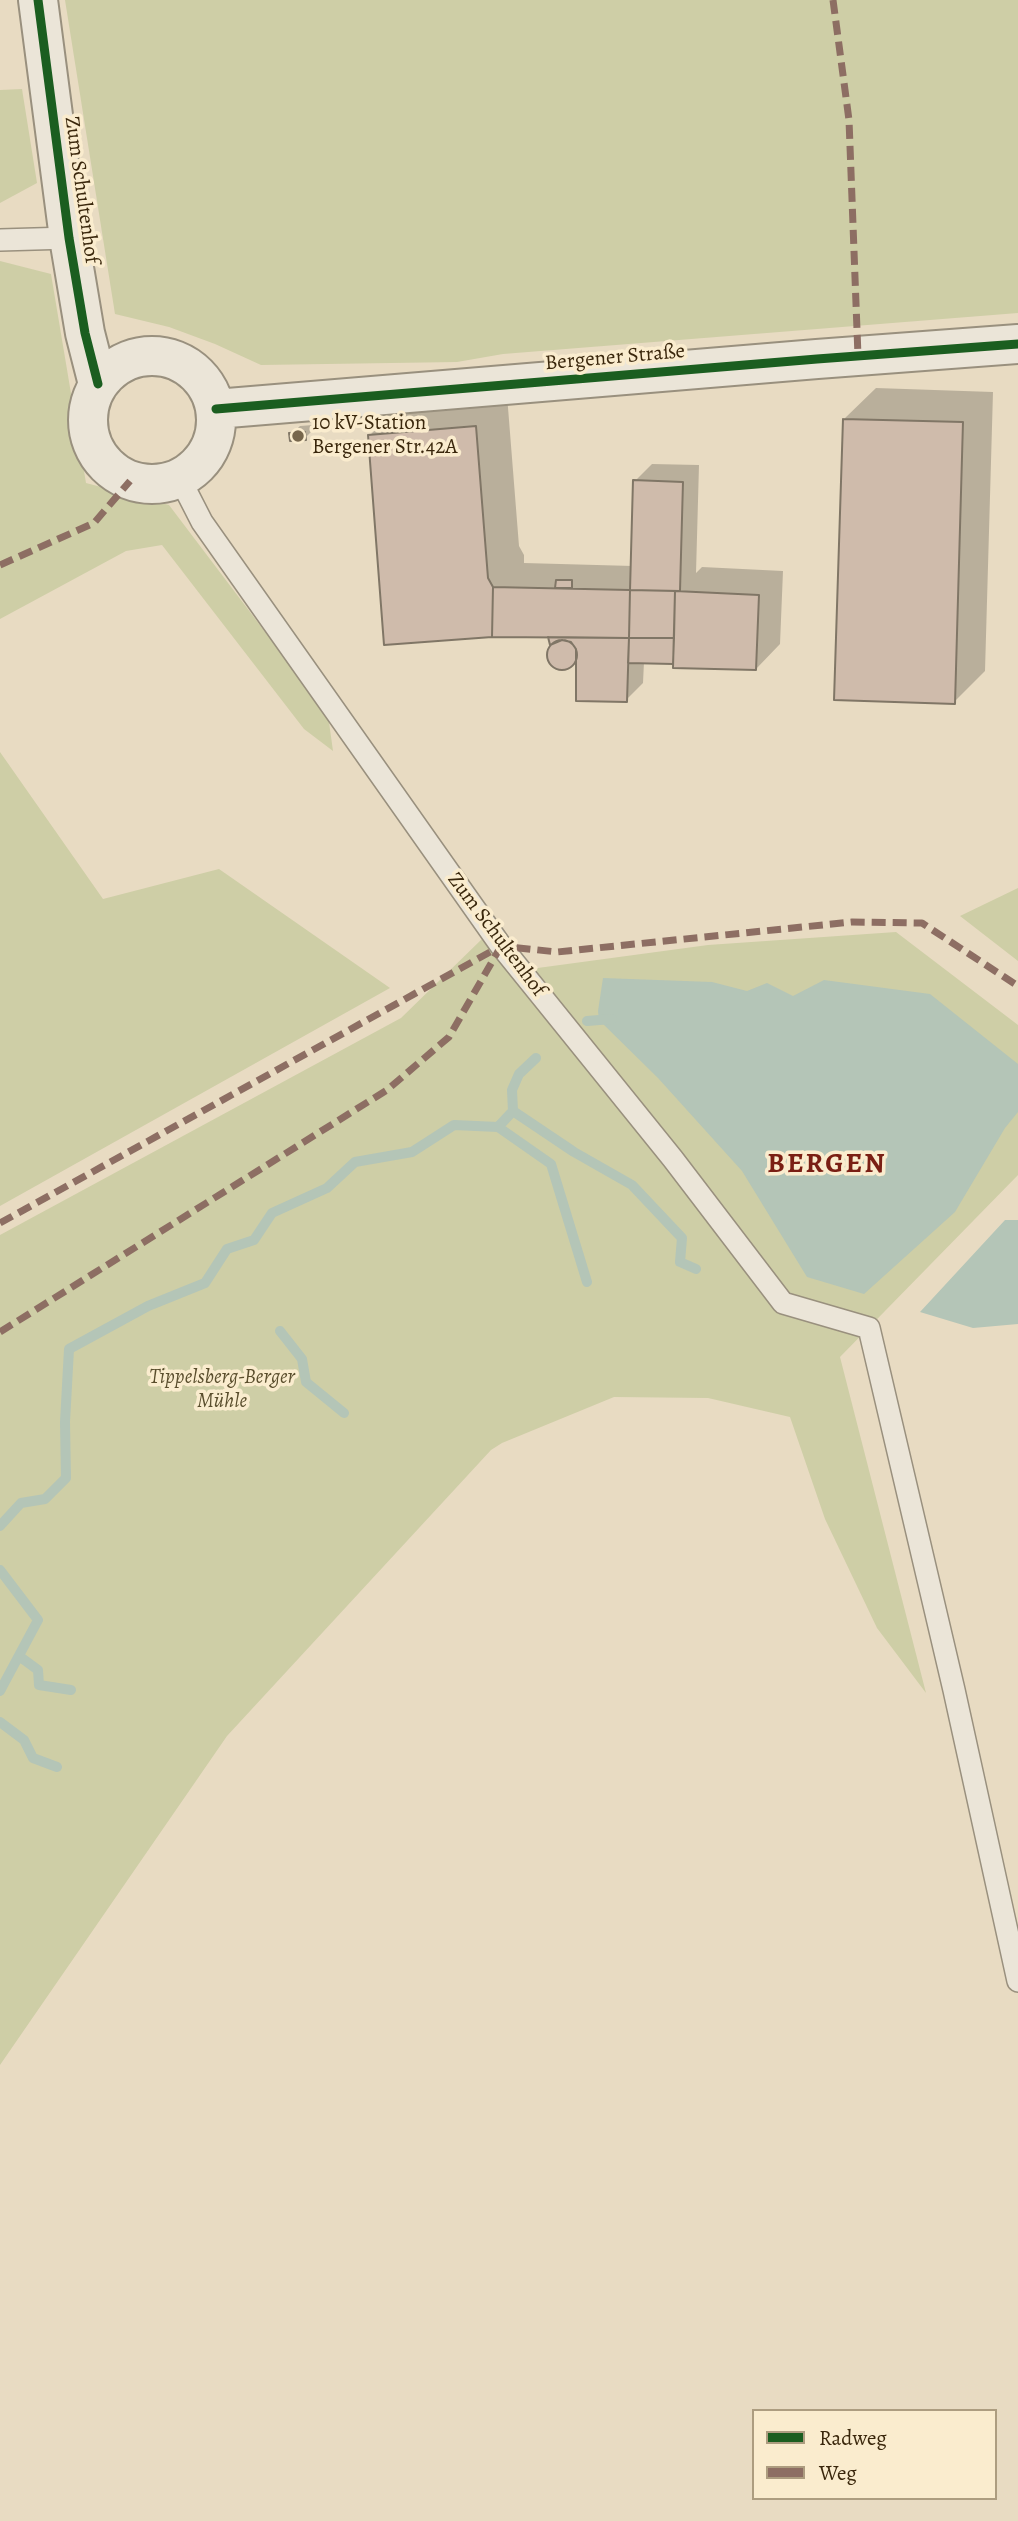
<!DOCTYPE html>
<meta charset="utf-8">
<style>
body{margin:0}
#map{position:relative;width:1018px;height:2521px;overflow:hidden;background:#e8dbc2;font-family:Alegreya,serif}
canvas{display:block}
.legend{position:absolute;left:752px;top:2409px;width:245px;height:91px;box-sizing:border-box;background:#faecce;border:2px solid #ad9d80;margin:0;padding:9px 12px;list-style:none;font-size:21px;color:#3a270c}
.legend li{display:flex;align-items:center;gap:14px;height:35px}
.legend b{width:35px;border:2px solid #ad9d80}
</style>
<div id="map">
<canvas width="1018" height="2521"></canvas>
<ul class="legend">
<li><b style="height:9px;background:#1b5e20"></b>Radweg</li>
<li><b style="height:9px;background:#8d6e63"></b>Weg</li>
</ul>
</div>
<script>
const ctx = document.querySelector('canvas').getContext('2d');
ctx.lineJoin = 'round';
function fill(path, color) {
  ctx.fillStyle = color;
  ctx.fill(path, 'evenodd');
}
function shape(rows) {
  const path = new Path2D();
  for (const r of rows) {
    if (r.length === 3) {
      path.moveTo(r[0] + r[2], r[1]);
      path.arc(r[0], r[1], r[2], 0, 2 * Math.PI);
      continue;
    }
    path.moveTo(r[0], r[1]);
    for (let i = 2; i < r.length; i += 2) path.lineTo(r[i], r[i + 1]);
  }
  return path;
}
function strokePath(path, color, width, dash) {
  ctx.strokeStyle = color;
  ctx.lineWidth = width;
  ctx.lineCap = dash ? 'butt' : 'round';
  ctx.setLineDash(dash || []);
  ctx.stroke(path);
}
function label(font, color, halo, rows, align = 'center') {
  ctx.font = font + ' Alegreya,serif';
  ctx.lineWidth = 7;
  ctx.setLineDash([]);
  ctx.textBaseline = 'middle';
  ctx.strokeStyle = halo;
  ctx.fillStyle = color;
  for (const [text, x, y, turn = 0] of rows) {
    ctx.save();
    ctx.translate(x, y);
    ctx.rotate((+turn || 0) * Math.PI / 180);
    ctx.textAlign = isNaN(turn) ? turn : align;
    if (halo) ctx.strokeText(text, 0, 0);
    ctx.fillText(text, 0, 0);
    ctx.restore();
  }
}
const green = shape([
 [65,0,1018,0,1018,313,503,354,457,362,261,365,215,344,169,327,115,314],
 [22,89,37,183,0,203,0,90],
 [0,261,51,274,86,483,169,505,328,715,333,751,304,729,162,545,126,551,0,619],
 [0,752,103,899,219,869,390,988,0,1206],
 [1018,888,1018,961,960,916],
 [896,932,1018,1025,1018,1175,840,1357,926,1693,877,1628,825,1519,790,1417,708,1398,614,1397,502,1443,491,1450,227,1736,0,2065,0,1235,401,1018,483,938,508,972,708,945]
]);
const water = shape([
 [603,978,712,982,747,991,767,983,793,996,824,980,930,994,1018,1064,1018,1112,1005,1128,955,1212,864,1294,807,1277,742,1171,658,1078,599,1020,598,1011],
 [1005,1220,1018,1220,1018,1324,973,1328,920,1312]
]);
const shadow = shape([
 [876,388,993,392,985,671,954,702,844,419],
 [507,395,519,546,524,555,524,563,633,566,635,481,652,464,699,465,696,573,702,567,783,571,780,644,756,669,675,660,673,662,644,662,643,683,626,700,578,656,567,667,557,667,550,660,550,650,558,639,550,636,492,635,370,435,402,404],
 [313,425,313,430,305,438,291,434,300,426]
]);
const stream = shape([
 [587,1021,612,1019],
 [513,1111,574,1152,632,1185,682,1238,680,1262,696,1269],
 [498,1127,551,1164,587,1282],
 [280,1331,302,1359,306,1382,344,1413],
 [0,1526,21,1503,45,1499,66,1478,65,1422,69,1349,148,1306,205,1283,227,1249,254,1240,272,1213,327,1188,355,1162,412,1152,454,1125,498,1127,513,1111,512,1090,519,1074,536,1058],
 [0,1570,38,1620,0,1691],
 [19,1656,38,1670,39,1685,71,1690],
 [0,1722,24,1740,33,1758,57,1767]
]);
const building = shape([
 [843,419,963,422,955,704,834,700,843,419],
 [476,426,488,578,493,587,492,637,384,645,368,435,476,426],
 [305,432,306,440,290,441,289,433,305,432],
 [633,480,683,482,680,591,630,590,633,480],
 [556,580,572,580,572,588,555,588,556,580],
 [493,587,630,590,629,638,492,637,493,587],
 [630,590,675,591,674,638,629,638,630,590],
 [675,591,759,595,756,670,673,668,675,591],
 [548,637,629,638,627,702,576,701,576,649,571,642,562,640,550,645,548,637],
 [629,638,674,638,673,664,628,663,629,638],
 [562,655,15]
]);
const service = shape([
 [0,240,69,238],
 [180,479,202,522,501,946,673,1159,783,1303,869,1328,954,1690,1018,1981]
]);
const tertiary = shape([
 [38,0,69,238,85,333,98,384],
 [152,420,64],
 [216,409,817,359,1018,344]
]);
const quiet = shape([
 [833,0,849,120,858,356],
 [0,565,94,523,130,481],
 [0,1223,501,946,557,952,852,922,922,923,1018,986],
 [0,1332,387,1090,449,1037,501,946]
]);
const cycleway = shape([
 [38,0,69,238,85,333,98,384],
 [216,409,817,359,1018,344]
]);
const markers = [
 [298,436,7,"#77664c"]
];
const streetNames = [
 ["Zum Schultenhof",81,190,82],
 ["Bergener Straße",615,358,-5],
 ["Zum Schultenhof",496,935,53]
];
const poiNames = [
 ["10 kV-Station",312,424],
 ["Bergener Str.42A",312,448]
];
const parkNames = [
 ["Tippelsberg-Berger",222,1378],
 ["Mühle",222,1402]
];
const districtNames = [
 ["BERGEN",827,1165]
];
fill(green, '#cecea6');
fill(water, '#b4c5b7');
fill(shadow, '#0003');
strokePath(stream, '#b4c5b7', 10);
fill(building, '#cfbbab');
strokePath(building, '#807666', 2);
strokePath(service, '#99907e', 24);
strokePath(tertiary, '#99907e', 42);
strokePath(service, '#ebe5d8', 21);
strokePath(tertiary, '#ebe5d8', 38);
strokePath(quiet, '#8d6e63', 7, [14, 7]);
strokePath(cycleway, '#1b5e20', 9);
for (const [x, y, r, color] of markers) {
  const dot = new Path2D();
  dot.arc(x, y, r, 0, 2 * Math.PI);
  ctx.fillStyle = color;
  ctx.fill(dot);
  strokePath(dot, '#faecce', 2.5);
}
label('21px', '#3a270c', '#faecce', streetNames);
label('21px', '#3a270c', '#faecce', poiNames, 'left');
label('italic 21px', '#5a4e2d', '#faecce', parkNames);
ctx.letterSpacing = '2px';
label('bold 28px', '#7a1f14', '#faecce', districtNames);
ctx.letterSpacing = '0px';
</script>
